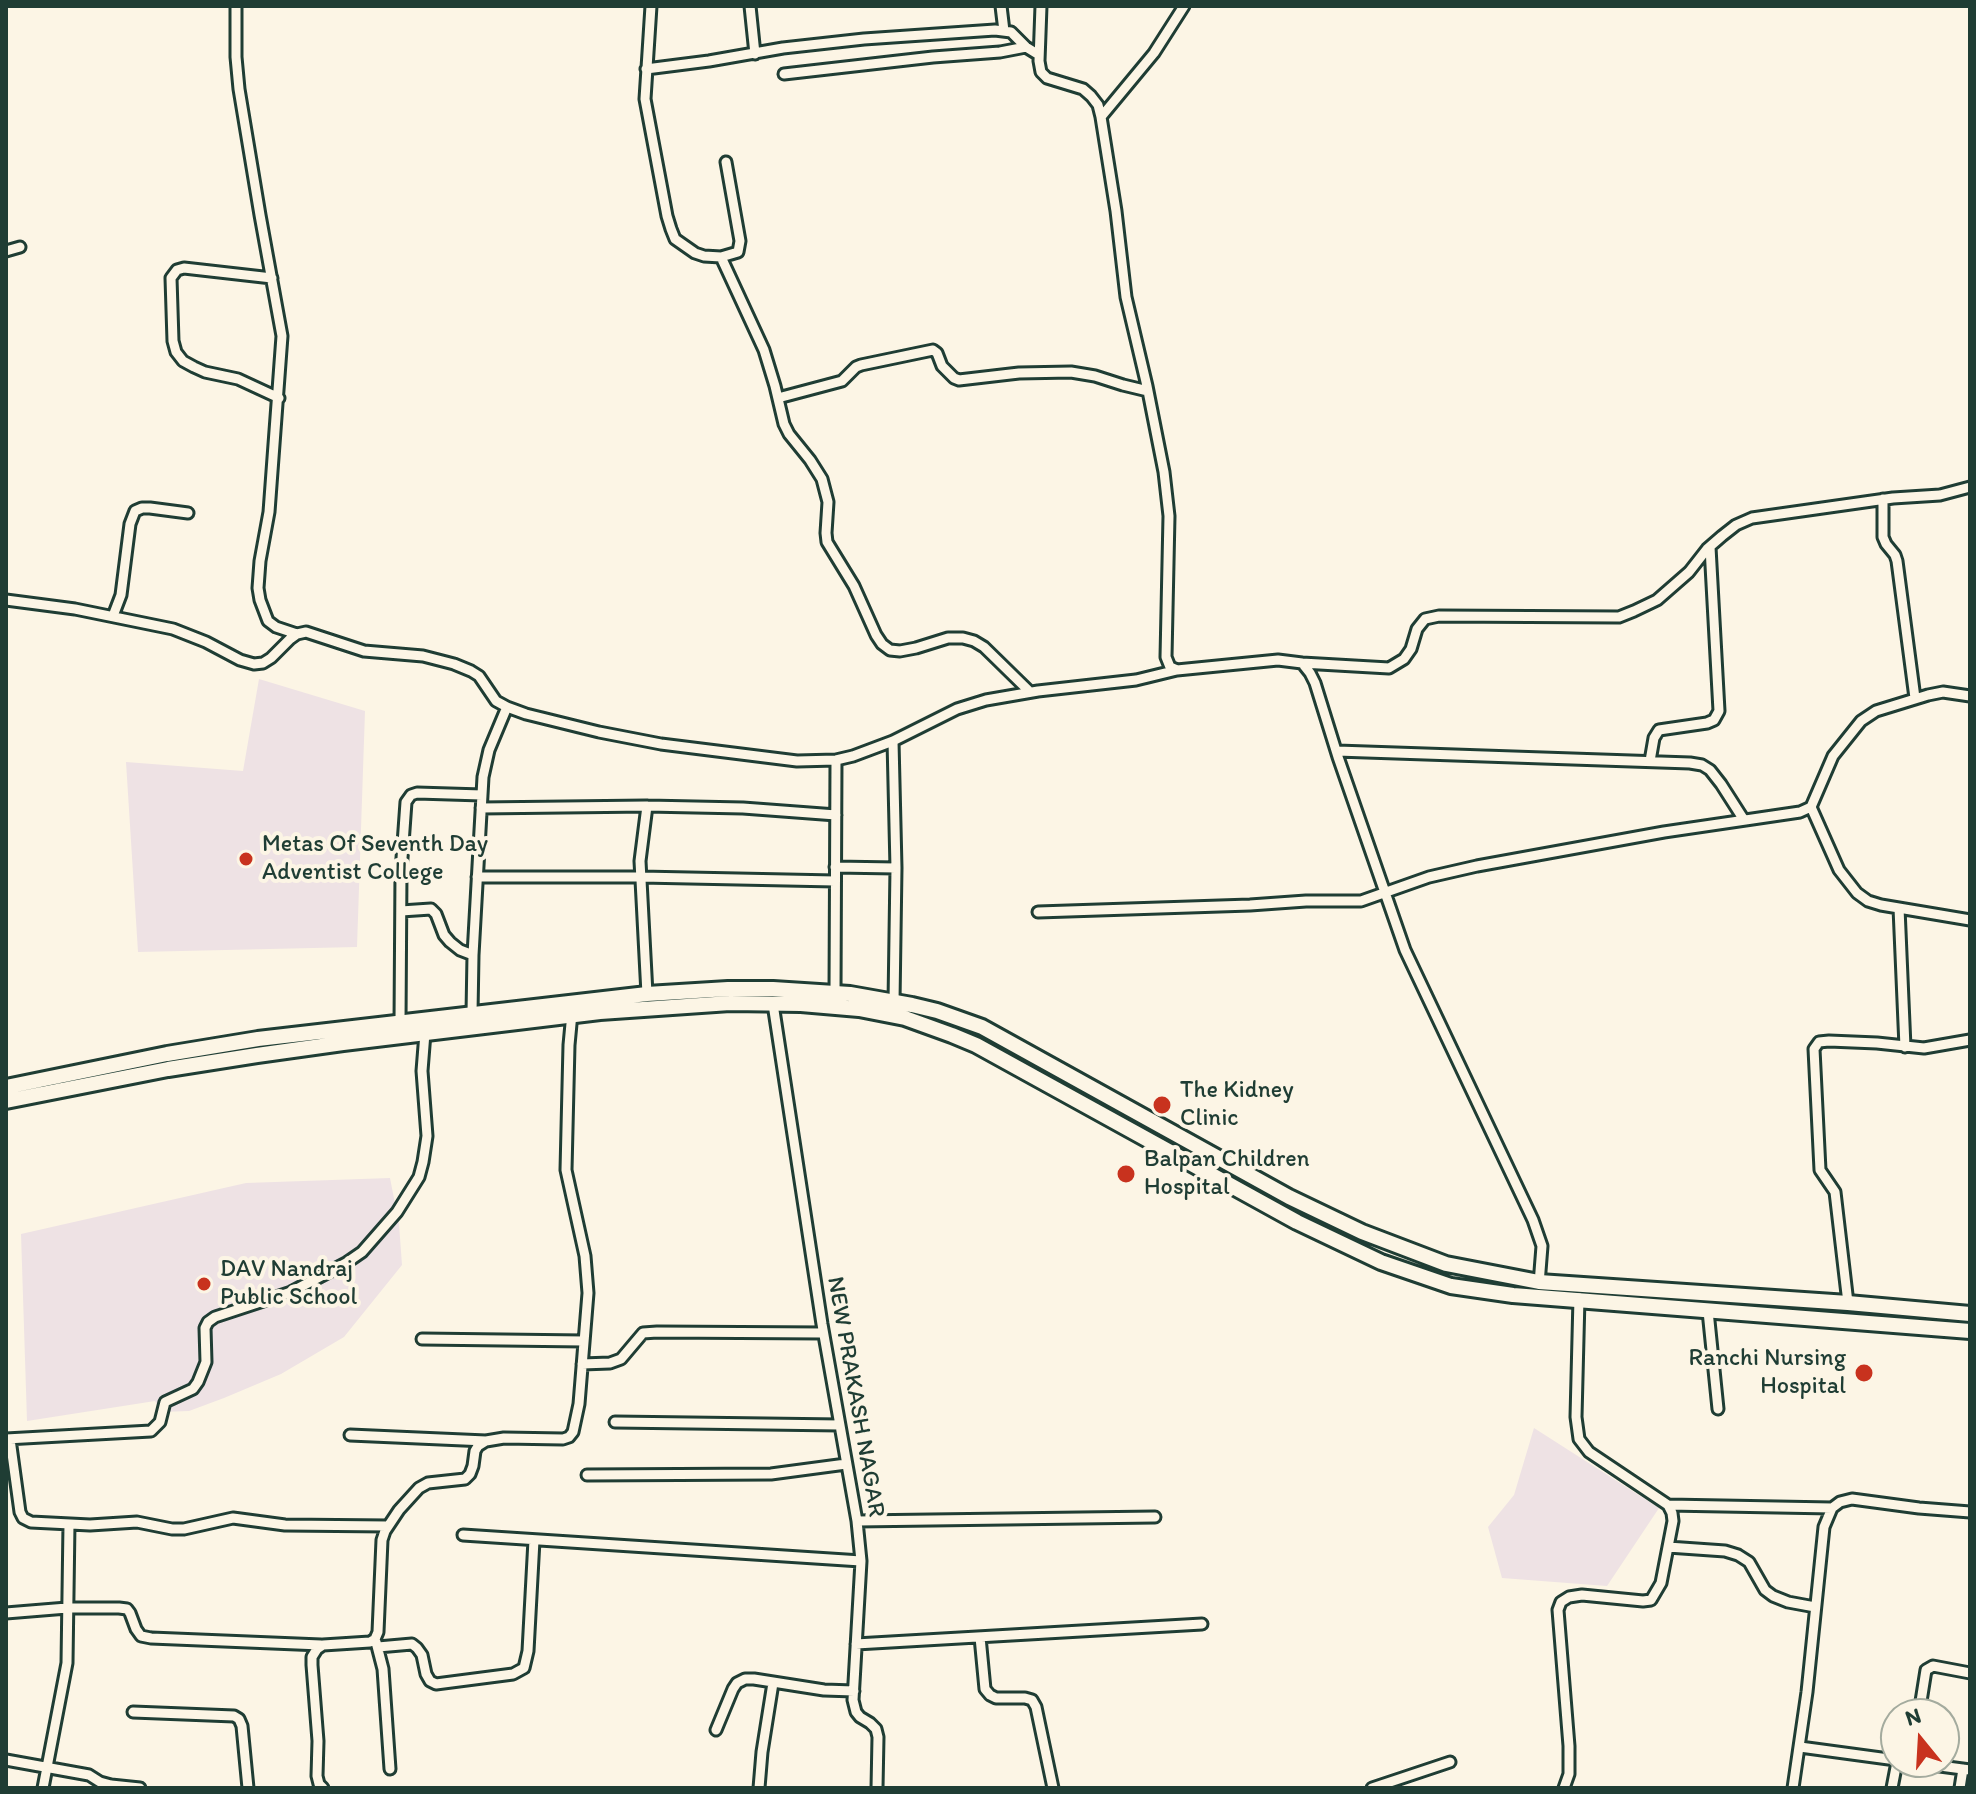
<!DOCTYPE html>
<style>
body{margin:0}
#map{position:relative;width:1976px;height:1794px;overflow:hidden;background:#fcf5e5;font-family:Itim,sans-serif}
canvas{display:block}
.frame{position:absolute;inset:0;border:8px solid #1f3d34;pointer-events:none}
.north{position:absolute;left:1880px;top:1698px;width:80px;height:80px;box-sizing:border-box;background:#fcf5e5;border:2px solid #a4ab9e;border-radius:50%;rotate:342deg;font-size:22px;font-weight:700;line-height:32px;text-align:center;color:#1f3d34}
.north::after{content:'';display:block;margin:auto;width:28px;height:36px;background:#c8321e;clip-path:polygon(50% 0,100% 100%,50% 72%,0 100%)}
</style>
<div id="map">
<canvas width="1976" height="1794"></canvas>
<div class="frame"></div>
<div class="north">N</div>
</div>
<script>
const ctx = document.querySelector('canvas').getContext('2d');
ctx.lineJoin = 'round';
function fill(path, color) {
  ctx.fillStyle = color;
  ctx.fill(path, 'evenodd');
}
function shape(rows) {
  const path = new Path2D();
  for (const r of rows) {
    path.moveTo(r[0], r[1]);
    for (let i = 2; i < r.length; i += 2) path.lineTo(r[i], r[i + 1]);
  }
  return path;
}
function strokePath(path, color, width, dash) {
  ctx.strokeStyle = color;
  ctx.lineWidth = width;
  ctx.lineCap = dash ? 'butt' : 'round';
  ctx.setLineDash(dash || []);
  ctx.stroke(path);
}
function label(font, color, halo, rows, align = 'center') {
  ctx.font = font + ' Itim,sans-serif';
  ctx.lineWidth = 8;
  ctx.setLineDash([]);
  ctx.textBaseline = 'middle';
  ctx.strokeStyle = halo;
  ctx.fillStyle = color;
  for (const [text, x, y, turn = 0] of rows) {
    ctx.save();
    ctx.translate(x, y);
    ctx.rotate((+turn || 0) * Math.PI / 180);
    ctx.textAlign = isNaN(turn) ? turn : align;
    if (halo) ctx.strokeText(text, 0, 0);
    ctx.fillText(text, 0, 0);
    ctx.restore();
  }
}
const built = shape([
 [259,679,365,711,357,947,138,952,126,762,243,771],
 [390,1178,399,1224,402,1265,344,1337,281,1374,224,1398,189,1411,161,1412,155,1401,27,1421,21,1234,246,1183],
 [1534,1428,1659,1508,1607,1586,1502,1578,1488,1527,1514,1495]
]);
const minor = shape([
 [236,6,236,57,239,89,260,215,282,336,269,512,260,561,258,588,260,600,268,621,276,627,297,634],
 [651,6,645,99,667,216,671,229,675,239,695,253,704,256,721,257,764,350,775,386,784,424,789,434,810,460,822,479,828,502,826,533,827,542,854,586,876,635,882,644,890,650,900,651,916,648,948,638,963,638,974,641,984,647,1030,692],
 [750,6,755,54],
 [1001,6,1004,31],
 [1041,6,1039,61,1041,72,1047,78,1083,89,1091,96,1098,105,1101,117,1116,211,1126,297,1147,386,1164,472,1169,516,1166,657,1170,667,1177,670,1278,660,1302,663,1310,673,1315,683,1338,757,1405,950,1533,1220,1542,1246,1539,1284],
 [646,69,709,61,783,48,864,39,995,30,1011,32,1026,47,1039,55],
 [784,74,933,57,1000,52,1026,47],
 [1101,117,1154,53,1184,6],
 [6,251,20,247],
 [721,257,738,252,740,241,726,162],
 [272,278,184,268,177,270,171,278,173,341,176,352,183,361,194,367,205,372,238,379,279,398],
 [778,398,842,381,856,367,861,365,933,350,937,353,942,366,954,378,959,380,1019,373,1071,372,1095,376,1123,385,1148,391],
 [1883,499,1883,537,1886,544,1895,555,1897,561,1915,698],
 [6,600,75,609,173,629,206,642,240,660,254,664,263,663,271,658,290,639,297,634,306,632,364,651,423,656,454,664,471,671,479,676,496,701,507,707,526,714,599,732,661,744,797,761,836,760,853,756,893,741,957,709,986,700,1038,691,1136,680,1177,670],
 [113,616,121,595,130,524,135,511,142,508,150,508,188,513],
 [1302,663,1389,668,1404,659,1411,649,1417,629,1425,619,1439,616,1619,617,1634,611,1657,600,1689,572,1707,549,1722,536,1736,525,1752,518,1893,498,1940,495,1970,487],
 [893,741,896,868,894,1002],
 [1337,751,1690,763,1702,765,1710,770,1721,784,1744,820],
 [1650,761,1654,738,1659,730,1707,723,1714,720,1719,711,1710,547],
 [647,806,640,861,647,994],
 [1811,807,1839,870,1857,893,1868,901,1881,905,1970,920],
 [481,808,647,806,743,808,836,815],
 [835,867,896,868],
 [477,877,641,877,835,881],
 [1899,908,1905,1047],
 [401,911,431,909,436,914,444,935,450,942,460,950,473,955],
 [1038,912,1250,905,1306,901,1361,901,1429,877,1477,866,1664,832,1800,812,1811,807,1833,756,1861,721,1876,711,1928,695,1943,692,1970,696],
 [835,993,836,760],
 [773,1004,822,1324,857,1521,861,1561,853,1700,856,1712,860,1717,870,1723,876,1729,878,1737,877,1788],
 [472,1013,473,955,483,777,489,750,507,707],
 [400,1022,401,872,406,802,411,795,417,793,482,795],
 [1848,1303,1835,1192,1820,1170,1814,1049,1819,1042,1829,1041,1877,1043,1924,1048,1970,1040],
 [1708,1311,1718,1409],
 [422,1339,584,1341],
 [582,1364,610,1363,621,1359,643,1333,657,1332,823,1333],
 [615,1422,840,1425],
 [350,1435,486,1441],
 [6,1439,151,1431,160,1422,165,1402,193,1389,198,1382,206,1362,205,1328,208,1322,215,1317,291,1292,346,1263,362,1252,397,1212,419,1177,423,1162,427,1136,422,1071,425,1033],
 [10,1439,20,1512,23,1518,31,1522,90,1525,137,1522,172,1529,184,1529,233,1518,285,1525,388,1526],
 [587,1475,771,1474,846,1464],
 [1668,1505,1832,1508],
 [857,1521,1155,1517],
 [463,1535,861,1561],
 [1668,1547,1725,1551,1738,1555,1749,1562,1765,1590,1773,1596,1788,1602,1815,1607],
 [6,1613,67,1608,119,1608,127,1609,130,1613,136,1629,141,1636,151,1638,321,1645],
 [980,1637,985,1689,990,1695,996,1698,1025,1698,1032,1700,1036,1707,1053,1788],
 [376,1642,383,1669,390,1769],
 [856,1644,1202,1624],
 [378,1647,412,1644,417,1648,422,1655,426,1674,430,1681,436,1684,513,1674,524,1668,528,1651,534,1540],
 [133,1712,234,1716,239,1719,242,1726,248,1788],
 [1919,1714,1926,1670,1933,1666,1970,1673],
 [716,1730,733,1689,737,1683,745,1679,754,1679,824,1690,854,1691],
 [1800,1747,1896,1760],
 [6,1760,89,1775,100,1782,111,1785,140,1788],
 [1910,1762,1970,1770],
 [43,1788,67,1663,69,1524],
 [323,1788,319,1784,317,1776,318,1741,312,1665,312,1657,317,1649,323,1645,370,1642,375,1639,378,1632,382,1540,385,1531,399,1510,419,1488,428,1483,465,1479,470,1474,473,1466,475,1451,478,1446,486,1441,504,1438,563,1439,569,1437,573,1432,579,1404,588,1293,585,1256,566,1170,569,1045,572,1013],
 [759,1788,762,1752,773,1683],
 [1372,1788,1450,1762],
 [1564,1788,1569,1774,1569,1746,1558,1610,1561,1602,1569,1597,1582,1595,1643,1601,1651,1600,1661,1583,1673,1521,1672,1513,1668,1505,1589,1452,1579,1439,1576,1417,1579,1298],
 [1793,1788,1807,1692,1824,1527,1832,1508,1840,1502,1852,1499,1919,1508,1970,1512],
 [1892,1788,1897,1762],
 [1960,1788,1963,1769]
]);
const secondary = shape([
 [6,1087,167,1054,258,1039,647,994,728,989,773,989,850,994,912,1005,937,1011,982,1027,1289,1197,1362,1232,1446,1264,1539,1282,1848,1303,1970,1314],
 [6,1101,168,1069,257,1055,343,1043,600,1012,730,1003,801,1004,859,1009,905,1018,952,1035,976,1045,1297,1222,1381,1262,1451,1286,1513,1295,1970,1331]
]);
const markers = [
 [246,859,8,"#c8321e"],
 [1162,1105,10,"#c8321e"],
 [1126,1174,10,"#c8321e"],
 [204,1284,8,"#c8321e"],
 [1864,1373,10,"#c8321e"]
];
const poiNames = [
 ["Metas Of Seventh Day",262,845],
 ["Adventist College",262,873],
 ["The Kidney",1180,1091],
 ["Clinic",1180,1119],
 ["Balpan Children",1144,1160],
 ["Hospital",1144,1188],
 ["DAV Nandraj",220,1270],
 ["Public School",220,1298],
 ["Ranchi Nursing",1846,1359,"right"],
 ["Hospital",1846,1387,"right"]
];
const streetNames = [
 ["NEW PRAKASH NAGAR",855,1397,80]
];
fill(built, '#eee2e4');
strokePath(minor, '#1f3d34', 15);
strokePath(secondary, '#1f3d34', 20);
strokePath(minor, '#fcf5e5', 9);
strokePath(secondary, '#fcf5e5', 14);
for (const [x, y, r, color] of markers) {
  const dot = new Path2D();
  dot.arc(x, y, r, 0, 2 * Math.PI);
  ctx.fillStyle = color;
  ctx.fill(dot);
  strokePath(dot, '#fcf5e5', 3);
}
label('24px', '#1f3d34', '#fcf5e5', poiNames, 'left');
label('24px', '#1f3d34', '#fcf5e5', streetNames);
</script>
